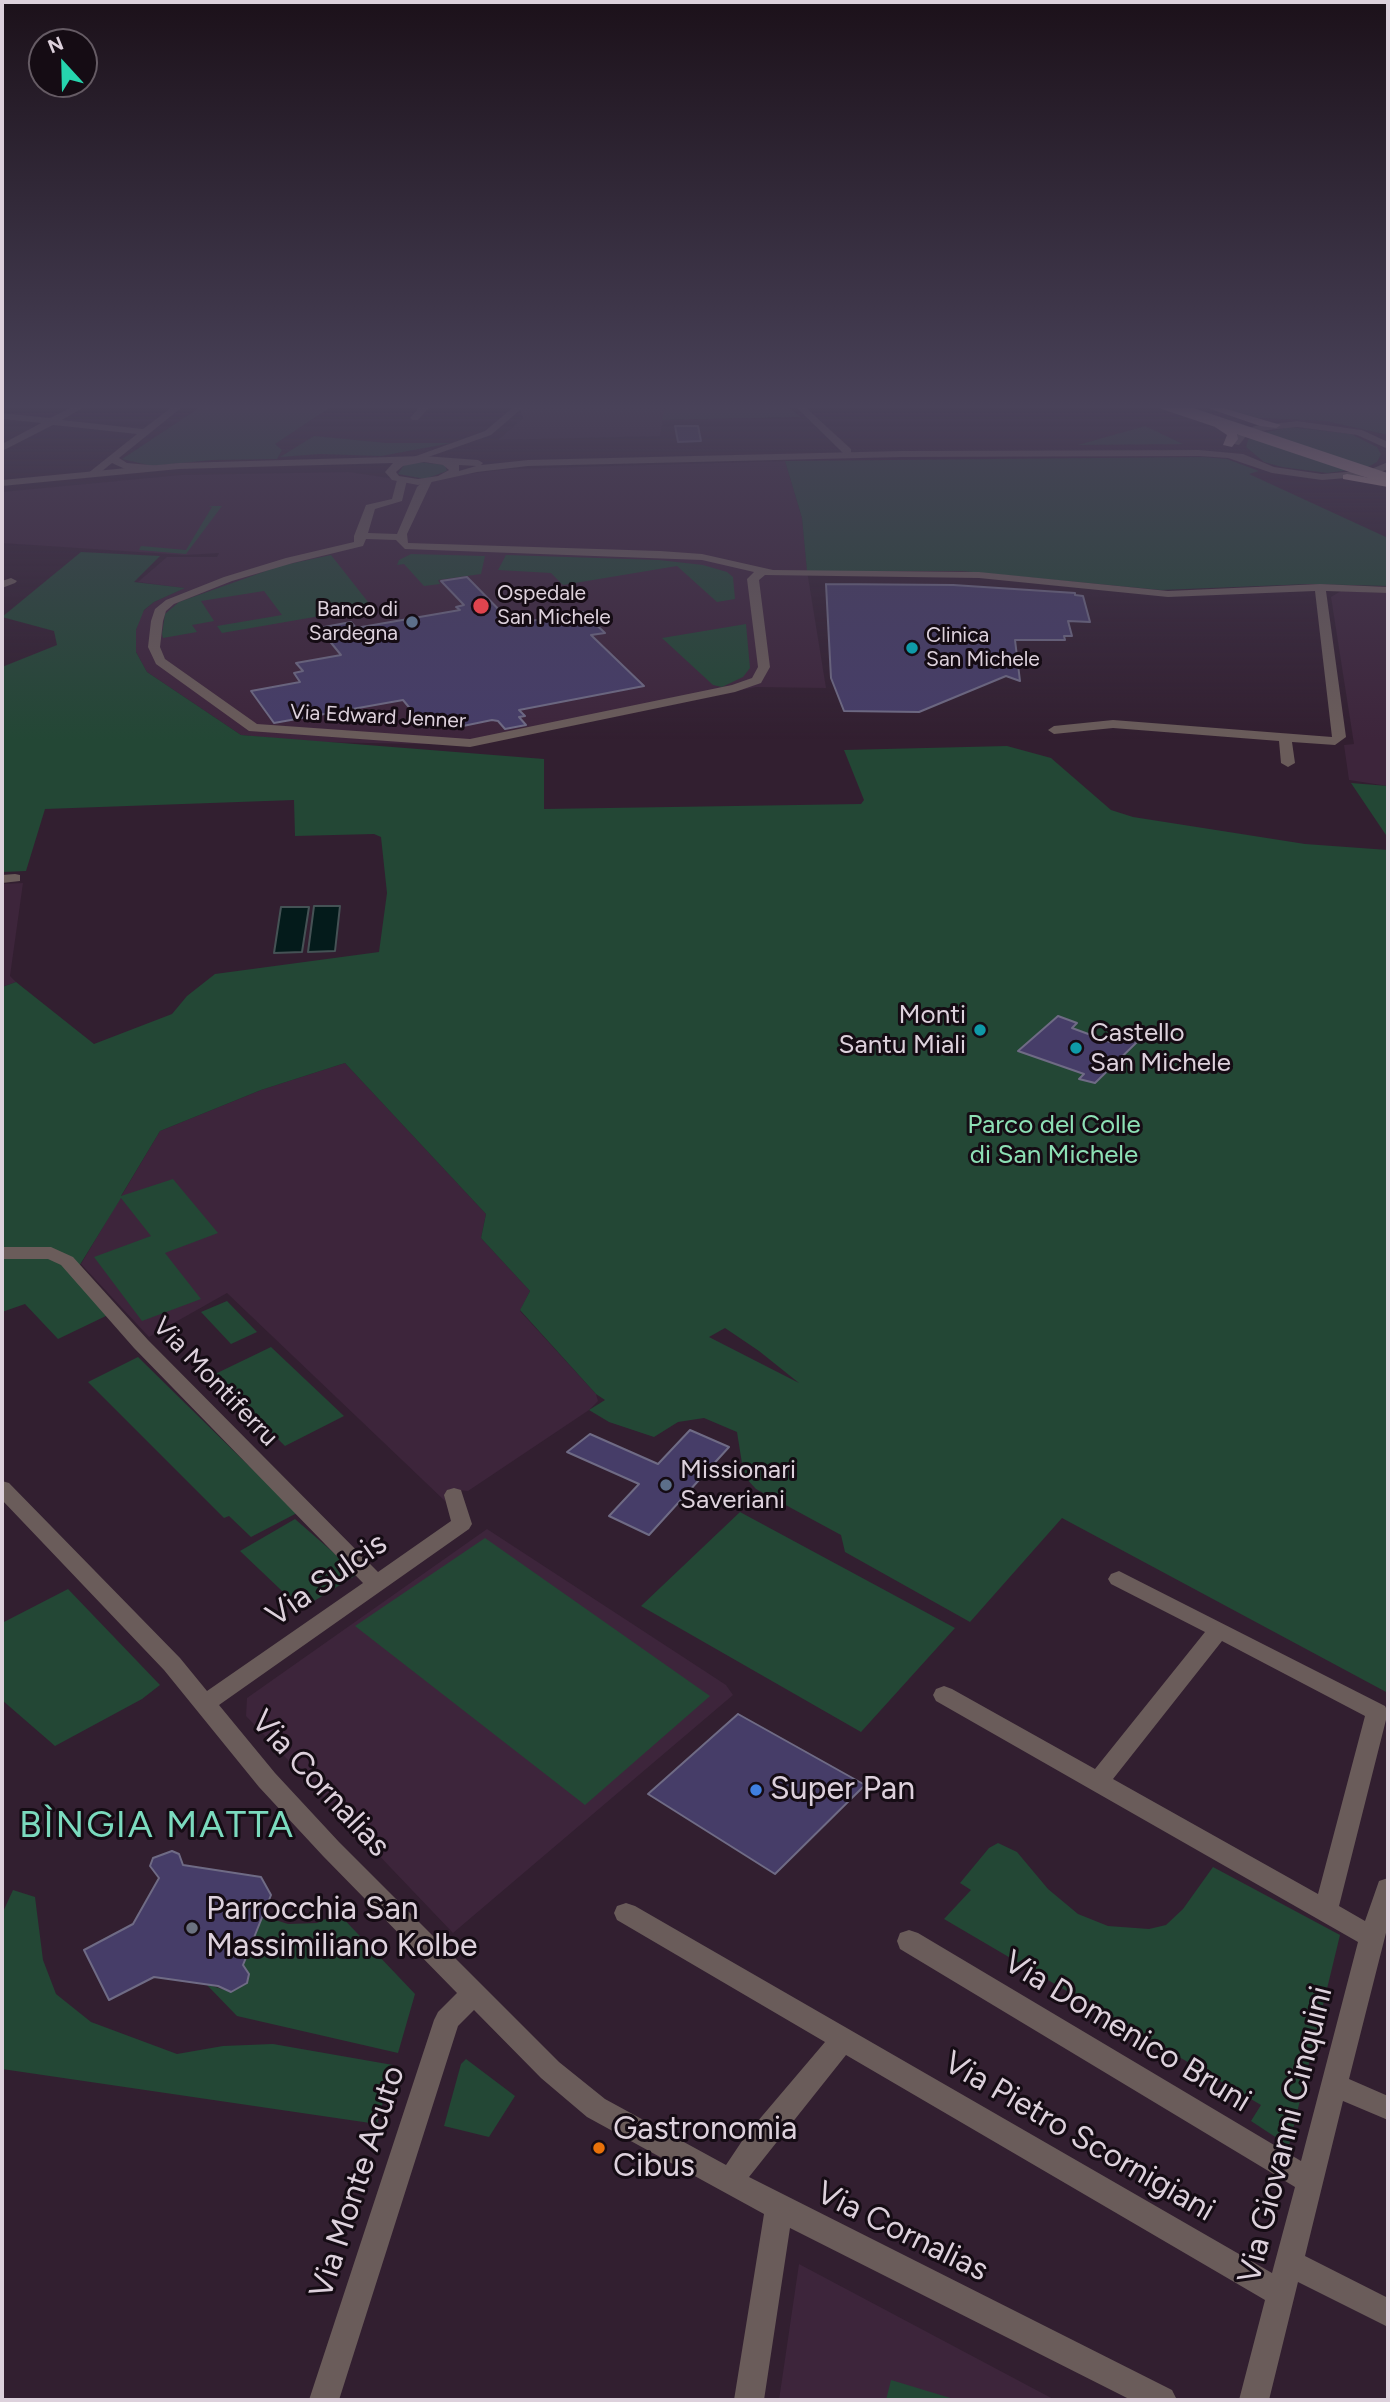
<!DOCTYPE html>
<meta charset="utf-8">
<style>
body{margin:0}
#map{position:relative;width:1390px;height:2402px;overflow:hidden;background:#321f30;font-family:Figtree,sans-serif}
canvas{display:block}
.frame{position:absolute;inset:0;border:4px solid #ddd1dc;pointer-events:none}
.north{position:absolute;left:28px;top:28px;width:70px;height:70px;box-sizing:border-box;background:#150c14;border:2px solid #655b64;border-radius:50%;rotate:338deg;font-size:19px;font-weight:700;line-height:28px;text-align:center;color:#ddd1dc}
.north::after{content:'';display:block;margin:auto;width:24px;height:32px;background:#26d5ae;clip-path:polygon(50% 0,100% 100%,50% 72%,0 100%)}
</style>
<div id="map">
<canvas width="1390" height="2402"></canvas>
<div class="frame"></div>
<div class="north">N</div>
</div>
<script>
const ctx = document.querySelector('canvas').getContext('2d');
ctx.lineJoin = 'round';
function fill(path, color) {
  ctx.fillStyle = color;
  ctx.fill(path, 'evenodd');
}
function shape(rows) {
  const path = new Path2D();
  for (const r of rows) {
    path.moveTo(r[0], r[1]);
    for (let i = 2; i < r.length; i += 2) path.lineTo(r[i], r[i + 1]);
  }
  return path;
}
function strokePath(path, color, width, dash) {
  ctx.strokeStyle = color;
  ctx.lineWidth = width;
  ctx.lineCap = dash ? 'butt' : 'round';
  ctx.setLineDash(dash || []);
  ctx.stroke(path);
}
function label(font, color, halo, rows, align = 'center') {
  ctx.font = font + ' Figtree,sans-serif';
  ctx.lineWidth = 6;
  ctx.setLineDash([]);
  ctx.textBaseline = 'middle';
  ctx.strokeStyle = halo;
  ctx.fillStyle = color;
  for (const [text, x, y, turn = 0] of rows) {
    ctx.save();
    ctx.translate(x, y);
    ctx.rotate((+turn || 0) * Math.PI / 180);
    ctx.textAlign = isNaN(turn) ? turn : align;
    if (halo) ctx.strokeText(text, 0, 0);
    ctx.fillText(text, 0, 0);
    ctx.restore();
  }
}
const built = shape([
 [527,404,666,404,660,436,498,440,523,418,520,409],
 [785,461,802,518,808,577,826,688,756,687,476,745,312,742,241,735,147,672,136,652,136,630,141,613,154,602,184,588,138,582,167,557,217,557,219,553,185,555,2,543,2,492,181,475,349,472,409,481,509,469],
 [1341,591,1388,593,1388,786,1349,780,1344,745,1354,744,1331,597],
 [23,883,10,976,16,982,2,987,2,884],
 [345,1063,486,1214,481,1238,530,1291,520,1311,596,1394,598,1401,589,1410,468,1491,449,1489,445,1501,227,1293,149,1337,81,1264,160,1131,261,1090],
 [487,1529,726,1685,733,1695,453,1933,246,1716,247,1698],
 [799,2264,1055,2400,779,2400]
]);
const green = shape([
 [205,404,335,404,275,444,282,450,277,459,212,460,152,466,122,459],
 [666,404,784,404,801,417,662,420],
 [1211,404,1368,404,1369,407,1388,408,1388,435,1326,421,1258,418],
 [1145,426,1183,444,1078,445],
 [1290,427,1351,434,1377,447,1381,454,1377,462,1366,468,1327,473,1282,467,1264,462,1246,447,1248,440,1257,434],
 [314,436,387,443,452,443,381,456,320,454,280,457],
 [1203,457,1227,459,1259,471,1249,474,1388,538,1388,586,1309,584,1161,590,962,571,807,571,802,518,785,461],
 [418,462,445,465,447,471,425,479,398,474,404,465],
 [208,506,222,506,186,554,139,550,141,546,186,550,212,507],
 [81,552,160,556,134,582,185,588,154,602,144,610,136,630,136,652,147,672,241,735,544,759,544,809,861,804,864,800,844,750,1007,746,1051,758,1111,810,1133,817,1305,844,1388,850,1388,1693,1062,1518,970,1622,845,1552,841,1535,756,1489,744,1476,737,1432,704,1418,678,1422,654,1437,609,1422,589,1410,605,1400,596,1394,520,1310,530,1291,481,1238,486,1214,345,1063,261,1090,160,1131,121,1196,173,1179,218,1233,165,1253,201,1299,142,1321,94,1257,151,1236,121,1198,73,1276,108,1315,58,1339,25,1304,2,1312,2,987,16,982,94,1044,172,1014,187,996,215,974,379,952,387,893,381,837,374,834,295,836,294,800,45,809,26,871,2,872,2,667,57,645,54,631,2,617],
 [725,1328,759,1351,799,1383,709,1337],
 [411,554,485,556,481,574,438,580,440,584,424,586,404,564,397,565,399,560],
 [331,555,372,607,222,633,217,626,282,615,264,591,201,601,214,621,192,625,197,632,163,638,162,634,165,614,179,602,280,566],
 [506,555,659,560,703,565,727,572,733,577,735,599,717,602,677,566,563,585,551,573,498,570],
 [746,624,750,668,743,677,722,687,713,685,662,638],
 [1351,783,1388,786,1388,838],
 [227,1301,257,1332,231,1344,201,1312],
 [271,1347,344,1416,285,1446,213,1375],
 [138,1357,297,1513,251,1537,229,1516,224,1518,88,1382],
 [740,1512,955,1628,861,1732,641,1606],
 [295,1519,358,1574,301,1609,240,1551],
 [485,1538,710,1696,585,1805,355,1626],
 [68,1589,160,1685,142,1699,55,1746,2,1700,2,1623],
 [998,1843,1017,1852,1048,1889,1078,1914,1108,1926,1149,1929,1166,1925,1183,1909,1213,1867,1340,1935,1289,2146,1251,2121,1261,2105,944,1919,971,1890,960,1883,989,1848],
 [13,1890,35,1897,43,1960,56,1994,91,2022,177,2054,223,2046,273,2044,393,2065,377,2124,2,2069,2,1914],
 [338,1913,415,1994,398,2053,237,2016,206,1984,231,1992,247,1983,249,1974,243,1966,263,1916,288,1924,317,1923],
 [466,2059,515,2096,489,2137,444,2126,461,2064],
 [891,2380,957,2400,886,2400]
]);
const water = shape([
 [314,906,340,906,335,951,308,952,314,906],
 [281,907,309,907,302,952,274,953,281,907]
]);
const building = shape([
 [675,426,698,426,701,441,678,442,675,426],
 [467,577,513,624,583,612,605,633,591,635,644,686,519,710,525,716,519,717,526,725,505,729,498,721,492,720,463,726,455,716,422,723,403,700,274,723,251,691,300,682,294,673,303,671,296,663,341,655,319,628,351,622,356,628,460,610,456,607,464,605,441,581,467,577],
 [826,584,953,585,1075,593,1075,595,1083,596,1090,622,1068,621,1072,636,1064,636,1065,640,1015,640,1020,681,1006,676,919,712,844,711,831,678,826,584],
 [1058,1016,1077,1023,1072,1028,1110,1042,1117,1035,1137,1042,1095,1083,1079,1079,1084,1074,1018,1051,1058,1016],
 [690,1430,729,1447,649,1535,609,1516,639,1484,567,1452,590,1434,658,1464,690,1430],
 [738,1714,865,1785,775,1874,648,1794,738,1714],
 [172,1851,179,1854,183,1865,261,1877,271,1895,243,1965,249,1974,247,1983,231,1992,218,1986,154,1977,109,2000,84,1950,133,1924,159,1878,150,1866,153,1858,172,1851]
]);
const minor = shape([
 [78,404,89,404,62,420,143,429,176,404,186,404,119,458,127,463,161,466,161,470,125,469,112,463,96,476,87,474,137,434,53,425,2,451,2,444,41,423,2,419,2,413,50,418,78,404],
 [422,404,432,404,418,420,412,420,410,418,422,404],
 [517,404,527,404,491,435,414,462,405,460,485,431,517,404],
 [793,404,802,404,851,449,851,453,843,453,793,404],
 [402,477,407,480,402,501,375,509,368,533,397,534,417,487,427,478,432,481,407,534,408,543,660,551,702,554,773,570,979,572,1168,591,1320,584,1388,587,1388,593,1326,591,1346,737,1335,745,1292,742,1295,763,1288,767,1281,763,1279,741,1113,728,1054,734,1048,730,1054,726,1113,720,1332,737,1315,591,1168,597,979,578,765,575,759,580,770,667,761,683,735,692,470,747,249,731,156,664,148,647,151,621,155,609,166,600,224,577,286,558,354,542,354,536,366,505,392,499,397,480,402,477],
 [366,539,396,540,405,549,702,560,754,572,747,579,758,667,752,678,732,685,470,739,257,724,165,659,160,647,163,621,166,611,174,604,232,581,293,563,363,546,366,539],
 [11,578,17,581,15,583,2,588,2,581,11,578],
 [15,874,20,875,20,881,2,883,2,875,15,874],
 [2,1247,51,1247,73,1257,148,1340,378,1572,451,1521,444,1495,447,1490,454,1488,461,1490,472,1524,469,1529,219,1705,275,1773,339,1842,559,2062,605,2099,726,2165,746,2135,825,2042,617,1920,614,1913,617,1906,626,1903,635,1906,1272,2273,1295,2187,900,1949,897,1941,900,1933,909,1930,918,1933,1301,2161,1358,1942,936,1701,933,1695,936,1689,944,1686,952,1689,1095,1769,1205,1632,1111,1584,1108,1579,1111,1574,1119,1571,1385,1706,1388,1712,1339,1906,1365,1921,1379,1881,1388,1878,1388,1925,1349,2079,1388,2096,1388,2120,1343,2101,1305,2256,1388,2298,1388,2327,1298,2282,1269,2400,1239,2400,1265,2300,846,2055,749,2177,1172,2390,1177,2400,1131,2400,790,2228,764,2400,734,2400,764,2214,587,2117,541,2078,474,2010,458,2026,339,2400,309,2400,434,2020,438,2012,457,1993,323,1856,259,1787,164,1670,2,1500,2,1481,9,1483,180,1658,207,1691,363,1583,134,1348,61,1265,48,1259,2,1259,2,1247],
 [1222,1641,1365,1716,1318,1894,1113,1779,1222,1641]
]);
const tertiary = shape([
 [1297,421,1362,430,1388,442,1388,449,1357,435,1297,427,1259,431,1247,435,1239,445,1230,443,1241,431,1255,426,1297,421],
 [1199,450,1243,454,1274,467,1322,474,1369,470,1388,462,1388,469,1371,476,1322,480,1272,473,1228,458,1199,456,901,457,528,466,477,472,418,485,392,480,385,472,393,463,179,469,2,486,2,480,179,463,424,456,478,460,483,463,481,465,528,460,901,451,1199,450],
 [424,462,443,465,449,470,438,476,418,479,399,476,396,472,403,466,424,462],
 [459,465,476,466,459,471,459,465]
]);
const trunk = shape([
 [1196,404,1210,404,1281,425,1276,428,1260,426,1196,404],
 [1215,423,1223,423,1237,434,1238,439,1232,447,1223,445,1227,435,1215,427,1215,423],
 [1347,474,1388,481,1388,487,1343,479,1343,475,1347,474]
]);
const trunkBridge = shape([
 [1164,404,1388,479]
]);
const markers = [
 [481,606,9,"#e0444e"],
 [412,622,7,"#5c6f8a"],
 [912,648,7,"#0f9aa8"],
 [980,1030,7,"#0f9aa8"],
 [1076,1048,7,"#0f9aa8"],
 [666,1485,7,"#5c6f8a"],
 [756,1790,7,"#3f7fe0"],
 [192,1928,7,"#6b7280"],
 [599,2148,7,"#e8710a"]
];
const farPoinames = [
 ["Ospedale",497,594],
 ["San Michele",497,618],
 ["Banco di",398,610,"right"],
 ["Sardegna",398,634,"right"],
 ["Clinica",926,636],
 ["San Michele",926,660]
];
const farStreetnames = [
 ["Via Edward Jenner",378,717,3]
];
const poiNames = [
 ["Monti",966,1015,"right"],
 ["Santu Miali",966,1045,"right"],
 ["Castello",1090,1033],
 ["San Michele",1090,1063],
 ["Missionari",680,1470],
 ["Saveriani",680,1500]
];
const parkNames = [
 ["Parco del Colle",1054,1125],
 ["di San Michele",1054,1155]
];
const streetNames = [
 ["Via Montiferru",215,1382,46]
];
const nearStreetnames = [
 ["Via Sulcis",327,1580,-35],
 ["Via Cornalias",320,1784,47],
 ["Via Domenico Bruni",1127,2032,31],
 ["Via Giovanni Cinquini",1286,2135,-76],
 ["Via Pietro Scornigiani",1079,2137,30],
 ["Via Monte Acuto",358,2182,-72],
 ["Via Cornalias",902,2232,26]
];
const nearPoinames = [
 ["Super Pan",770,1790],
 ["Parrocchia San",206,1910],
 ["Massimiliano Kolbe",206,1947],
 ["Gastronomia",613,2130],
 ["Cibus",613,2167]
];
const nearQuarternames = [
 ["BÌNGIA MATTA",157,1826]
];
fill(built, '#3d253b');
fill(green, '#234735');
fill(water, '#041b1b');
strokePath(water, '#455255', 2);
fill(building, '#463d68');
strokePath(building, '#6f6b85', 2);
fill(minor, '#6a5c5a');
fill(tertiary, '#6a5c5a');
fill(trunk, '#ba9b97');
strokePath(trunkBridge, '#ba9b97', 11);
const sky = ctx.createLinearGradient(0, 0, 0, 740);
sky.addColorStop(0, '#1c111a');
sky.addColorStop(0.55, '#494259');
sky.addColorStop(1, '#49425900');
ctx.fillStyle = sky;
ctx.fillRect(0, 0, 1390, 740);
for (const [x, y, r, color] of markers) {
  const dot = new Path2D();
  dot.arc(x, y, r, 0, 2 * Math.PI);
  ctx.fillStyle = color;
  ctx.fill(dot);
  strokePath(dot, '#150c14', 2.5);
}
label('21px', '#ddd1dc', '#150c14', farPoinames, 'left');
label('21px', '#ddd1dc', '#150c14', farStreetnames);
label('26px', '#ddd1dc', '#150c14', poiNames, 'left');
label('26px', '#8de0b5', '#150c14', parkNames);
label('26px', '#ddd1dc', '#150c14', streetNames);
label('32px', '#ddd1dc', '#150c14', nearStreetnames);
label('32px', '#ddd1dc', '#150c14', nearPoinames, 'left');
ctx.letterSpacing = '2px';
label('37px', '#7bdabe', '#150c14', nearQuarternames);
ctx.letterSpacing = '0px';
</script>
